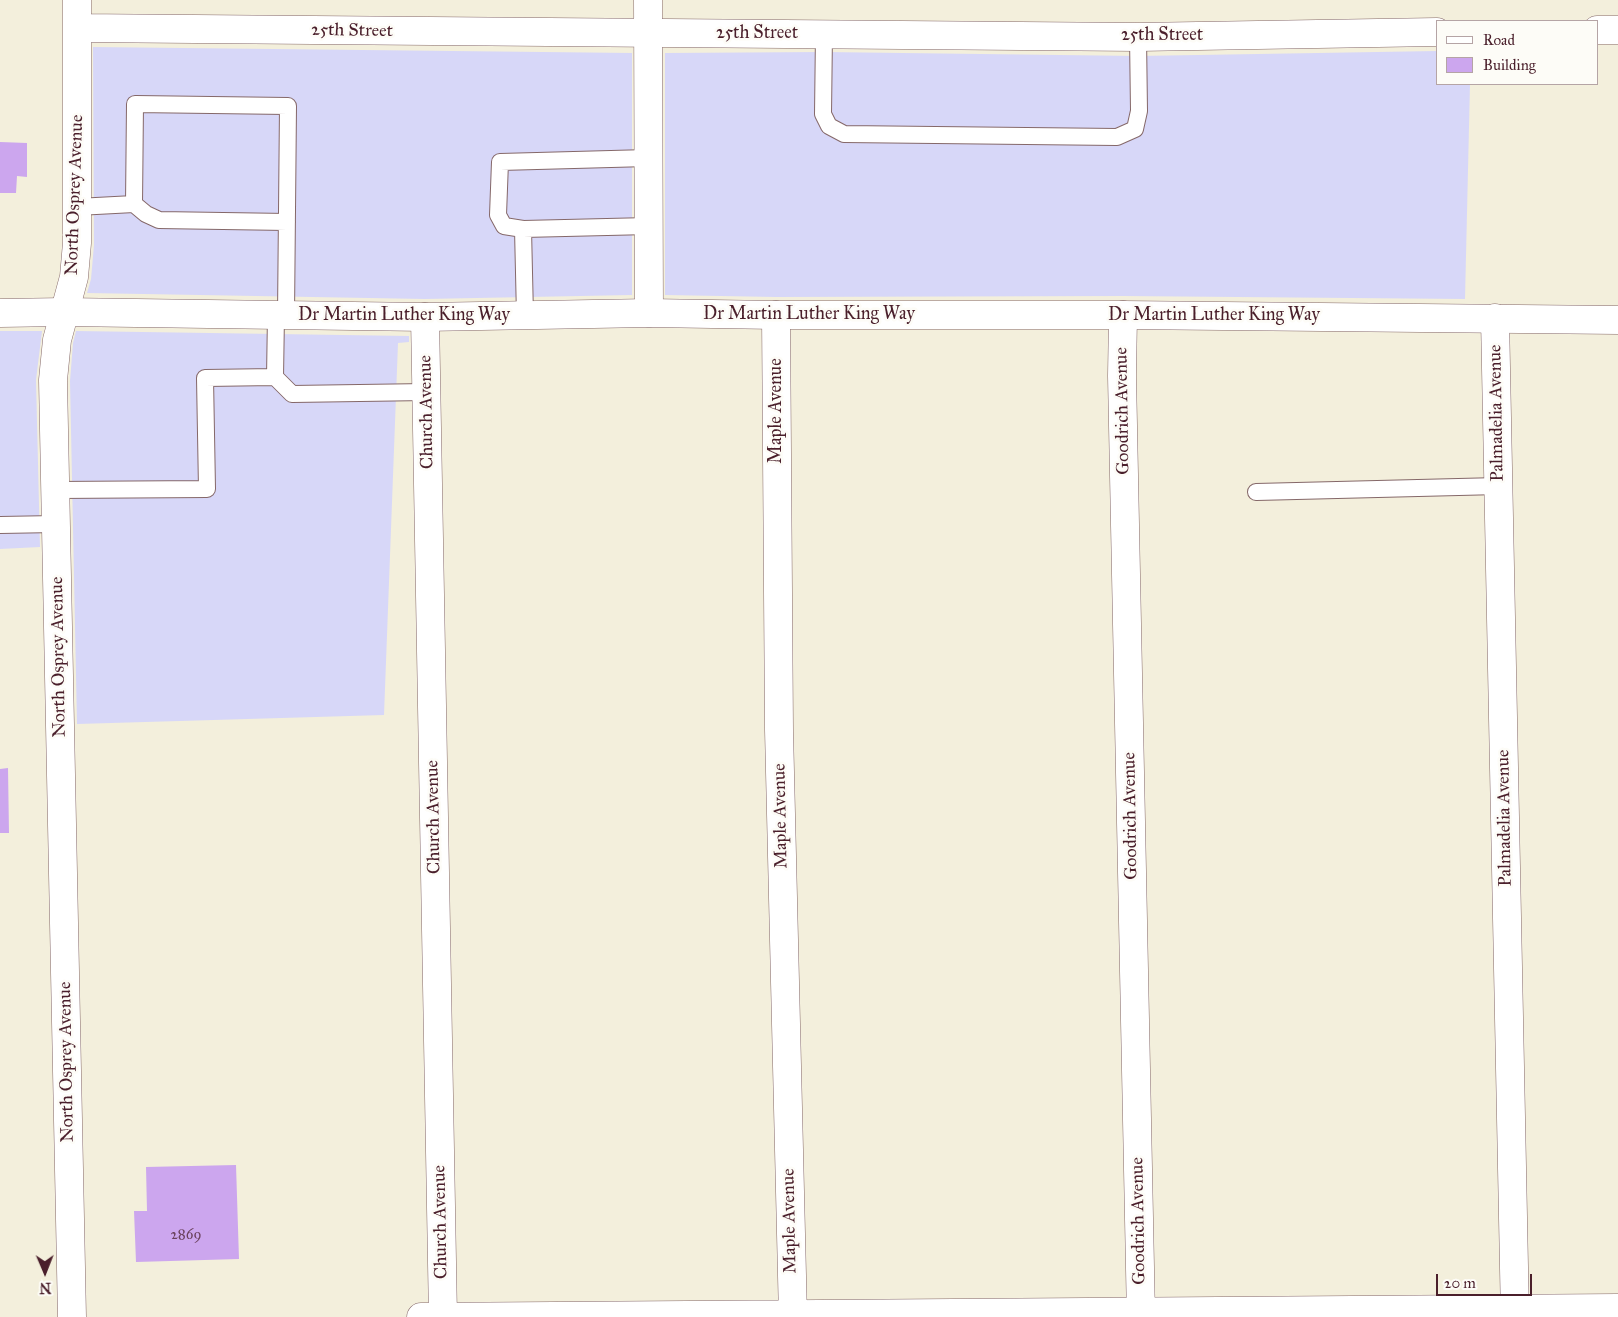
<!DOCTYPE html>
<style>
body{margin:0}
#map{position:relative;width:1618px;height:1317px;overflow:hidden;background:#f3efdc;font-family:"IM FELL Great Primer",serif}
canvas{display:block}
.legend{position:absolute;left:1436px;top:20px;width:162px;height:65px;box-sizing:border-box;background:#fdfcf7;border:1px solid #b5a4a5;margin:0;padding:6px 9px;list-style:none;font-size:15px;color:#4a1f2b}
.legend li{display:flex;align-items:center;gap:10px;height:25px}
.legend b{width:25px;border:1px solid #b5a4a5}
.north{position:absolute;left:20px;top:1247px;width:50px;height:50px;-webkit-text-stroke:4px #fdfcf7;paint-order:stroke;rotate:179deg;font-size:14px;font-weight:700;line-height:20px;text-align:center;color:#4a1f2b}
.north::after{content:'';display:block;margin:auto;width:18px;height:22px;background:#4a1f2b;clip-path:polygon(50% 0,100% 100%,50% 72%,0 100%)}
.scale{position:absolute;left:1436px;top:1274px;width:96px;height:22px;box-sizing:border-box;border:2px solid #4a1f2b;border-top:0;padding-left:6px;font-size:15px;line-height:18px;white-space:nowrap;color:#4a1f2b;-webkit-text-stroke:4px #fdfcf7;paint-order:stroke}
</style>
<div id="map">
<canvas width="1618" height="1317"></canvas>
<ul class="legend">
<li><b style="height:6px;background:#fff"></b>Road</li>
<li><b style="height:14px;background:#cca6ee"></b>Building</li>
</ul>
<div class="north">N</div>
<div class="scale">20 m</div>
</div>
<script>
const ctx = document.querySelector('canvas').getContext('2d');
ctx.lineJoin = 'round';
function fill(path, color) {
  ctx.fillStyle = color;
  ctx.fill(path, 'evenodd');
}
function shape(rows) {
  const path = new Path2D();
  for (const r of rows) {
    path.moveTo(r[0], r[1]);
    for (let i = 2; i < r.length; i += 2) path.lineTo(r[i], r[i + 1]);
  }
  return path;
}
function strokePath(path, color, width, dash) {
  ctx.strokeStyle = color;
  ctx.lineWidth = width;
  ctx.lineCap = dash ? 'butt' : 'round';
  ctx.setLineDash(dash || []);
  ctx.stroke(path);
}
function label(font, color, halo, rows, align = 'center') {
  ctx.font = font + ' "IM FELL Great Primer",serif';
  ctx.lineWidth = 5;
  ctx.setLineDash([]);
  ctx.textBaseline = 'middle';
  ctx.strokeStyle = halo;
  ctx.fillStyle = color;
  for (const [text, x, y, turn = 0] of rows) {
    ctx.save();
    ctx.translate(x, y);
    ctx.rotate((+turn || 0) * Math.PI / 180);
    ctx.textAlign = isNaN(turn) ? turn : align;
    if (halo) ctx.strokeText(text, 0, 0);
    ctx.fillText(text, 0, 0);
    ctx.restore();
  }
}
const built = shape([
 [93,47,632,53,632,295,425,299,87,293,91,279,94,245],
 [1437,51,1437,84,1470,84,1465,299,1123,296,776,297,665,295,665,53,824,52,1138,56],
 [0,331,42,331,36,380,40,547,0,549],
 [76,331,409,336,409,342,398,343,384,715,77,724,70,381,73,343]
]);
const building = shape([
 [0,142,27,143,27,177,17,176,16,193,0,193],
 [8,768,9,833,0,833,0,769],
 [236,1165,239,1259,136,1262,134,1211,147,1211,146,1167]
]);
const service = shape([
 [824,33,823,114,829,126,844,134,1117,137,1135,129,1139,111,1138,37],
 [134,204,146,214,159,220,287,222],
 [77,207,134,204,135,104,288,106,286,315],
 [523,229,504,226,498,215,500,162,648,158],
 [525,316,523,229,649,226],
 [275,377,292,394,427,392],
 [56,490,207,489,205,378,275,377,276,315],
 [1256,492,1499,486],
 [0,525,56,524]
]);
const minor = shape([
 [648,0,649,313],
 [77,28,1138,37,1437,32],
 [1597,30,1618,30],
 [776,315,779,730,793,1317],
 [1123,315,1122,376,1141,1317],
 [425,317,443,1317],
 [1495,318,1515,1317],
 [72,1317,53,380,57,340,74,277,77,243,77,0],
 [421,1317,1618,1308]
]);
const tertiary = shape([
 [0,313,64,312,425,317,649,313,776,315,1123,315,1618,320]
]);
const numberNames = [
 ["2869",186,1235]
];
const streetNames = [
 ["25th Street",352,31,1],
 ["25th Street",757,34],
 ["25th Street",1162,36],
 ["North Osprey Avenue",75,195,-88],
 ["Dr Martin Luther King Way",809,315],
 ["Dr Martin Luther King Way",404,316],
 ["Dr Martin Luther King Way",1214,316],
 ["Maple Avenue",777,411,-90],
 ["Goodrich Avenue",1123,411,-91],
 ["Church Avenue",427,412,-91],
 ["Palmadelia Avenue",1497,413,-91],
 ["North Osprey Avenue",59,657,-91],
 ["Maple Avenue",781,816,-91],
 ["Goodrich Avenue",1131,816,-91],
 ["Church Avenue",434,817,-91],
 ["Palmadelia Avenue",1505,818,-91],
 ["North Osprey Avenue",67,1062,-91],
 ["Maple Avenue",790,1221,-91],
 ["Goodrich Avenue",1139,1221,-91],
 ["Church Avenue",441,1222,-91]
];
fill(built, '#d7d7f8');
fill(building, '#cca6ee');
strokePath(service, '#856869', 18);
strokePath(minor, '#856869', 29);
strokePath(tertiary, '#856869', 29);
strokePath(service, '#fff', 16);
strokePath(minor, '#fff', 28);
strokePath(tertiary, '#fff', 28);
label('15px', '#6a415c', null, numberNames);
label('18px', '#4a1f2b', '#fdfcf7', streetNames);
</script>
